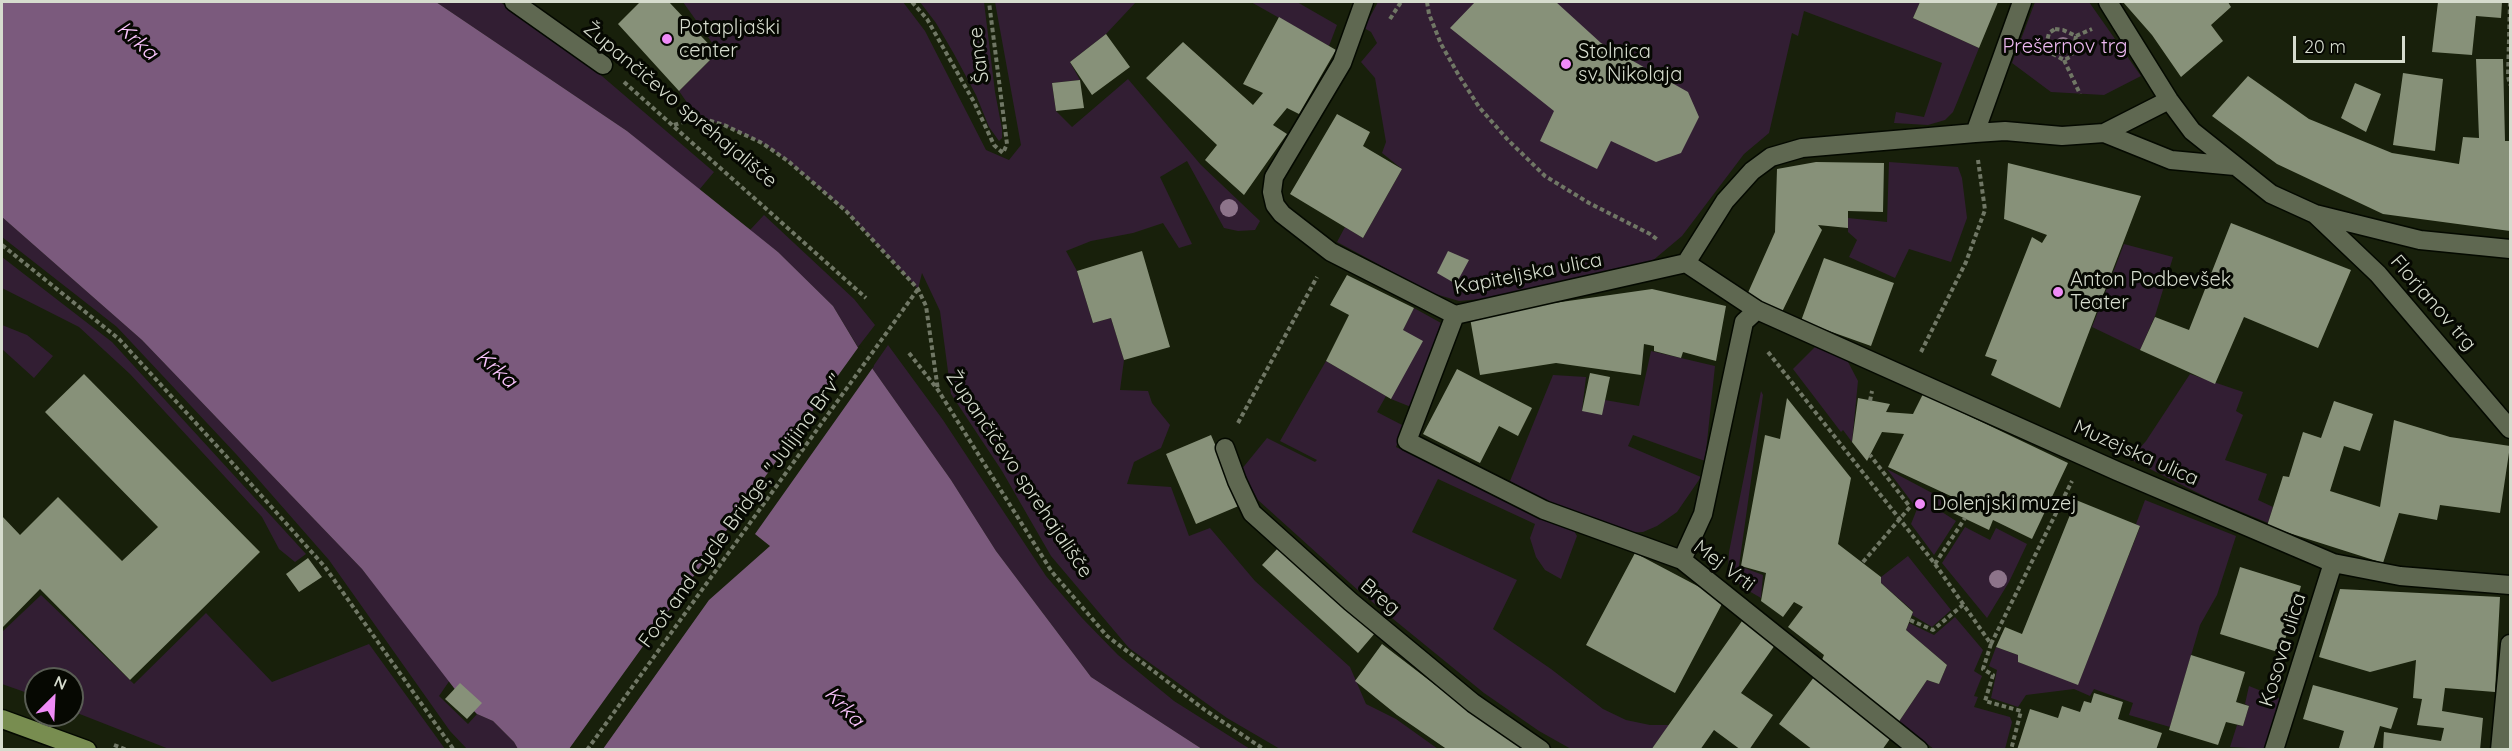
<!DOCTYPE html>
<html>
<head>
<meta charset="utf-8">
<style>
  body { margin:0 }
  #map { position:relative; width:2512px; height:751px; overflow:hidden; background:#18200b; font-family:Quicksand,sans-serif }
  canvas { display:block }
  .frame { position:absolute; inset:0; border:3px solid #d6dcce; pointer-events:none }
  .north { position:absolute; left:24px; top:667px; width:60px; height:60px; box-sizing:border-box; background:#060802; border:2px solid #595d54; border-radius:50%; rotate:24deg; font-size:16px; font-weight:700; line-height:24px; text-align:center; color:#d6dcce }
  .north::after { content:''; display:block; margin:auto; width:21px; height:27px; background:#ef8bf7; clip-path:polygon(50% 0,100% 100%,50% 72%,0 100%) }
  .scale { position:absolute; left:2293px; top:36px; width:112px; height:27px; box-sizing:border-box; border:3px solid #d6dcce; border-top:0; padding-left:8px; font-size:18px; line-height:21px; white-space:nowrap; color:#d6dcce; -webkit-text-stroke:4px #060802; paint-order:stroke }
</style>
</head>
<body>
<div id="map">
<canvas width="2512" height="751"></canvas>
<div class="frame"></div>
<div class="north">N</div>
<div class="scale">20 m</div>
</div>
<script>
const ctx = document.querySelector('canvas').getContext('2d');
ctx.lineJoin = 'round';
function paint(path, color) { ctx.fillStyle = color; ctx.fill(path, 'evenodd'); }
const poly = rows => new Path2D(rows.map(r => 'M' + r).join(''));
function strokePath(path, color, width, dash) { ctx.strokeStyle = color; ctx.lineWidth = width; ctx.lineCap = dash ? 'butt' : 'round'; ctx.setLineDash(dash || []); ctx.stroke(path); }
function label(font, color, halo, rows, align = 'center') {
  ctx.font = font + ' Quicksand,sans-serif'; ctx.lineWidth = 6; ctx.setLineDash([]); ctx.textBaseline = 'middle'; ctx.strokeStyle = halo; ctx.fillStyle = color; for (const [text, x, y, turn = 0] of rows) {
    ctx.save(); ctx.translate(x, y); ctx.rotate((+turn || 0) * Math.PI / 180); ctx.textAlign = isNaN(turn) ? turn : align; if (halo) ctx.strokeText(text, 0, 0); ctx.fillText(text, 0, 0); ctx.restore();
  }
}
paint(poly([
  [436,2,500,2,582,59,714,172,699,190,627,131],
  [683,2,903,2,925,31,986,150,1009,160,1021,145,995,2,1136,2,1106,34,1070,62,1080,80,1052,83,1056,111,1072,127,1128,79,1201,165,1260,221,1255,230,1238,231,1224,228,1187,161,1160,177,1192,244,1179,248,1163,223,1133,233,1091,241,1066,251,1077,271,1093,323,1111,318,1124,360,1120,390,1148,391,1152,403,1170,425,1161,448,1134,462,1127,484,1171,487,1189,536,1210,528,1255,581,1350,667,1366,704,1396,719,1438,749,1280,749,1227,718,1129,648,1051,556,1002,471,951,394,940,311,922,273,918,289,846,211,788,161,762,143,724,125,697,117,679,91,717,53,725,61],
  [920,2,984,2,995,92,1002,129,1002,138,999,141,989,127,976,95,954,54,936,23],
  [1251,2,1297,2,1337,25,1329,46],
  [1378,2,1920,2,1913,18,1979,48,1958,100,1953,112,1945,120,1928,125,1894,123,1896,112,1924,117,1942,63,1804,11,1798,36,1792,33,1769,133,1744,154,1682,236,1651,262,1493,298,1459,301,1432,293,1337,242,1345,227,1363,238,1402,169,1382,153,1386,142,1375,78,1361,62,1377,43,1371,32,1364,28],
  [2035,2,2089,2,2141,76,2104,95,2051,92,2012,63],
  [1889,162,1958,167,1962,178,1967,218,1951,262,1909,249,1895,278,1849,257,1857,240,1848,232,1848,218,1887,222],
  [764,215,854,299,875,325,858,347,833,306,778,252,750,230],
  [2,217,142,340,362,569,450,680,439,696,468,724,477,714,493,721,514,742,518,749,467,749,450,731,329,560,236,454,117,327,2,237],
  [2124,244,2173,257,2155,316,2140,350,2092,327],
  [2,257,112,342,306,554,295,562,279,549,262,517,130,374,79,327,2,288],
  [1414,308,1441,323,1411,407,1391,399,1403,330],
  [2,325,27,335,53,356,34,378,2,349],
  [888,345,943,420,1046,576,1082,618,1118,655,1174,701,1250,749,1202,749,1091,677,996,551,951,480,872,368],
  [1816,346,1847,360,1858,381,1852,442,1843,430,1841,432,1793,369],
  [1651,351,1715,366,1705,461,1633,435,1628,446,1701,477,1677,512,1657,526,1643,532,1623,533,1532,494,1510,481,1553,375,1586,377,1582,410,1605,400,1639,406],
  [1326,361,1386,396,1377,412,1404,426,1396,447,1574,531,1577,536,1561,579,1545,570,1536,557,1530,538,1535,524,1438,479,1412,532,1517,580,1493,629,1551,669,1603,709,1626,720,1650,725,1669,725,1651,750,1571,749,1539,731,1484,693,1360,592,1258,500,1241,470,1267,438,1315,462,1317,460,1280,441],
  [2190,374,2243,392,2236,411,2243,415,2225,460,2267,474,2258,500,2273,507,2268,523,2210,499,2130,459,2146,441],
  [1761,391,1763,395,1739,566,1763,575,1761,598,1742,587,1728,570,1729,552],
  [1887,469,1949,502,1942,512,1956,521,1934,555,1911,524,1917,509],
  [2145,500,2236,536,2217,595,2200,625,2170,727,2129,715,2133,703,2094,689,2090,696,2074,689,2026,695,2018,707,1991,698,1997,670,1989,666,1996,647,2018,655,2018,662,2078,684,2140,527,2136,524],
  [1965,527,1990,540,1996,528,2027,544,2009,582,1987,618,1942,563],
  [1908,556,1951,610,1932,627,1912,615,1913,611,1881,583,1881,577],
  [41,595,134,684,206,613,272,682,369,644,445,749,169,749,72,711,72,679,36,679,36,696,2,684,2,632],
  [1955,617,1983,650,1974,671,1982,676,1974,696,1978,697,1974,707,2010,717,2012,722,2005,749,1934,749,1898,723,1927,680,1939,684,1947,665,1906,630,1909,623,1934,635],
  [2249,686,2279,698,2281,709,2265,749,2230,747,2237,725,2243,726,2249,706,2245,704]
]), '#321e33');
paint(poly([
  [2,2,436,2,627,131,778,252,833,306,860,351,951,480,996,551,1091,677,1202,749,518,749,514,742,493,721,477,714,464,701,362,569,142,340,2,217]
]), '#7b5a7d');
paint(poly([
  [860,345,874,366,755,534,770,546,709,600,603,749,569,749]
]), '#18200b');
paint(poly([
  [640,2,669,2,717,53,679,91,618,24],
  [1475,2,1556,2,1601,43,1688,92,1699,117,1681,153,1656,162,1611,141,1597,169,1540,141,1554,111,1450,28],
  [1920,2,1998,2,1979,48,1913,18],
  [2123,2,2228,2,2231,7,2211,25,2223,41,2181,77,2152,35],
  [2438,2,2502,2,2501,18,2476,16,2472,55,2432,52],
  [1279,17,1336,50,1299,114,1287,108,1273,125,1287,134,1244,195,1205,160,1217,145,1146,78,1183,42,1253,105,1263,93,1243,84],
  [1106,34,1130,67,1092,95,1070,62],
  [2476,59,2503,59,2505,141,2510,141,2510,231,2383,214,2277,164,2212,116,2248,76,2309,119,2392,153,2459,164,2463,137,2479,138],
  [2403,73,2443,79,2435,151,2393,145],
  [1080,80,1084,108,1056,111,1052,83],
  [2355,83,2381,94,2366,132,2341,118],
  [1337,114,1370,132,1363,146,1402,169,1363,238,1290,194],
  [1816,162,1884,163,1883,212,1848,211,1848,228,1818,225,1822,230,1781,314,1747,295,1775,232,1777,169],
  [2008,163,2141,196,2060,408,1991,375,1997,360,1985,356,2032,237,2042,243,2047,235,2004,219],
  [2231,223,2351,270,2318,348,2244,317,2215,384,2140,350,2155,317,2189,330],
  [1142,251,1170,347,1124,360,1111,318,1093,323,1077,271],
  [1448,251,1469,260,1456,284,1437,273],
  [1824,258,1894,283,1871,346,1801,321],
  [1347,275,1414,308,1403,330,1423,341,1391,399,1326,361,1349,315,1330,305],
  [1652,289,1726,306,1716,361,1683,352,1681,358,1654,351,1654,346,1644,344,1641,375,1556,363,1480,375,1470,318,1547,304],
  [1457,369,1532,408,1518,436,1499,426,1480,463,1423,434],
  [1590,373,1610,377,1602,415,1582,411],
  [84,374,260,552,130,680,40,589,2,628,2,516,20,535,58,497,122,561,158,527,45,412],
  [1923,394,2068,463,2032,539,1993,520,1989,530,1949,511,1955,498,1888,467,1904,434,1882,432,1867,461,1852,442,1858,398,1890,404,1886,412,1913,414],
  [1787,398,1851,478,1838,544,1881,577,1881,583,1913,612,1906,630,1947,665,1939,684,1927,680,1898,723,1821,662,1824,655,1788,627,1803,607,1794,602,1783,617,1761,601,1766,573,1741,566,1765,435,1780,439],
  [2334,401,2373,414,2360,451,2344,446,2330,491,2380,507,2394,420,2450,437,2510,446,2500,513,2440,505,2437,520,2399,513,2383,563,2267,526,2283,476,2289,477,2303,432,2321,438],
  [1211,435,1241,505,1196,524,1166,454],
  [2076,500,2140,526,2078,685,2018,662,2018,655,1996,647,2005,627,2022,634],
  [1279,547,1375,633,1358,653,1262,565],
  [1635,553,1724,600,1675,693,1586,645],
  [308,558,322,577,299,592,286,574],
  [2240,567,2301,586,2281,653,2220,634],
  [2340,589,2500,597,2495,692,2445,688,2442,711,2483,718,2480,750,2383,750,2384,732,2441,741,2444,728,2417,725,2422,699,2413,698,2416,660,2370,672,2319,657],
  [1742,621,1775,645,1741,693,1773,715,1749,750,1741,750,1714,730,1700,750,1651,750],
  [1382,644,1460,704,1528,750,1448,750,1397,715,1355,681],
  [2191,655,2245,672,2236,702,2249,706,2243,726,2226,722,2218,745,2169,730],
  [1814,677,1892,736,1882,750,1813,750,1779,724],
  [460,683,482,703,467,719,445,699],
  [2313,685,2398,708,2391,729,2380,726,2373,750,2339,748,2344,731,2303,719],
  [2094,693,2123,702,2118,719,2162,733,2156,750,2017,750,2030,709,2058,718,2062,706,2080,712,2084,701,2091,703]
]), '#879179');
const minor = poly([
  [514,2,603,65],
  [1364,2,1342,63,1274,177,1272,192,1275,205,1282,214,1331,252,1455,315,1686,263],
  [2108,2,2169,100,2192,131,2271,194,2315,214,2420,240,2510,249],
  [1975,133,2022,2],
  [2104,133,2171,160,2235,166],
  [2316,215,2378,274,2510,429],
  [1686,263,1757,310,2117,471,2333,563,2400,576,2510,585],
  [1686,263,1725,201,1752,171,1771,157,1802,148,1975,133,2005,131,2062,136,2104,133,2169,100],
  [1455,315,1407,441,1544,510,1682,560,1919,750],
  [1225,448,1237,481,1252,513,1351,602,1473,703,1541,750],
  [1682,560,1703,514,1744,322,1757,310],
  [2274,750,2333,563],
  [2500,750,2510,644]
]);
const major = poly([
  [2,719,87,750]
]);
strokePath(minor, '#040900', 21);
strokePath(major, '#040900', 21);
strokePath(poly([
  [912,2,927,19,974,102,994,145,1003,153,1007,144,989,2],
  [1427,2,1429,14,1441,44,1458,74,1479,107,1508,140,1545,176,1589,203,1650,234,1658,240],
  [2510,2,2508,76,2510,85],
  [1390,19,1401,2],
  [2055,29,2063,30,2076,36,2073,52,2070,57,2064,60,2049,52,2046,45,2049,33,2055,29],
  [2076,36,2092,29],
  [2064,60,2080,94],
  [624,82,866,298],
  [674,125,697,117,724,125,762,143,788,161,846,211,918,289,926,306,938,390],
  [2,245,119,339,226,456,325,567,454,750],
  [1768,352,1935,564,1991,644,1983,669,1993,675,1985,701,2021,711,2011,750],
  [1921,352,1966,262,1985,210,1978,160],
  [909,353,938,390,1052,572,1107,636,1205,710,1265,750],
  [1870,401,1872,391],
  [1238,423,1317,277],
  [1863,562,1910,507,1870,455],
  [1935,564,1965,518],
  [1910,620,1933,630,1964,604],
  [1991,644,2072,481],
  [114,745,127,750]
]), '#707765', 4, [4.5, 3]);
strokePath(minor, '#5f6851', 18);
strokePath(major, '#788d50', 18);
strokePath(poly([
  [587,750,918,289]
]), '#707765', 4, [4.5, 3]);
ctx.fillStyle = '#8d748a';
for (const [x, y] of [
  [2063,46],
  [1229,208],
  [1998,579]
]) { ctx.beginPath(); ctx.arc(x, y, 9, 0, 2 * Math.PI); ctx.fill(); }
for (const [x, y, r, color] of [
  [667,39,6,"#ef8bf7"],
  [1566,64,6,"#ef8bf7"],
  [2058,292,6,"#ef8bf7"],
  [1920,504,6,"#ef8bf7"]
]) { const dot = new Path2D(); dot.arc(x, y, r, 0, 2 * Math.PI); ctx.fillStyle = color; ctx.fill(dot); strokePath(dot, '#060802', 2); }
label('20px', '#d6dcce', '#060802', [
  ["Potapljaški",679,28],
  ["center",679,51],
  ["Stolnica",1578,52],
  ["sv. Nikolaja",1578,75],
  ["Anton Podbevšek",2070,280],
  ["Teater",2070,303],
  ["Dolenjski muzej",1932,504]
], 'left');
label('20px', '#edb8f1', '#060802', [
  ["Prešernov trg",2065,47]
]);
label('20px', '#d6dcce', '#060802', [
  ["Šance",979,55,-97],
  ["Župančičevo sprehajališče",680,105,40],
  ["Kapiteljska ulica",1528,274,-11],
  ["Florjanov trg",2433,303,49],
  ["Muzejska ulica",2136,453,24],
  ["Župančičevo sprehajališče",1019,474,56],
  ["Foot and Cycle Bridge, \"Julijina Brv\"",741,511,-54],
  ["Mej Vrti",1724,566,37],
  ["Breg",1380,597,40],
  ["Kosova ulica",2283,650,-73]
]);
label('italic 21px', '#fac4fd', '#060802', [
  ["Krka",137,41,42],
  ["Krka",496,369,42],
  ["Krka",844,707,46]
]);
</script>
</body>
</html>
